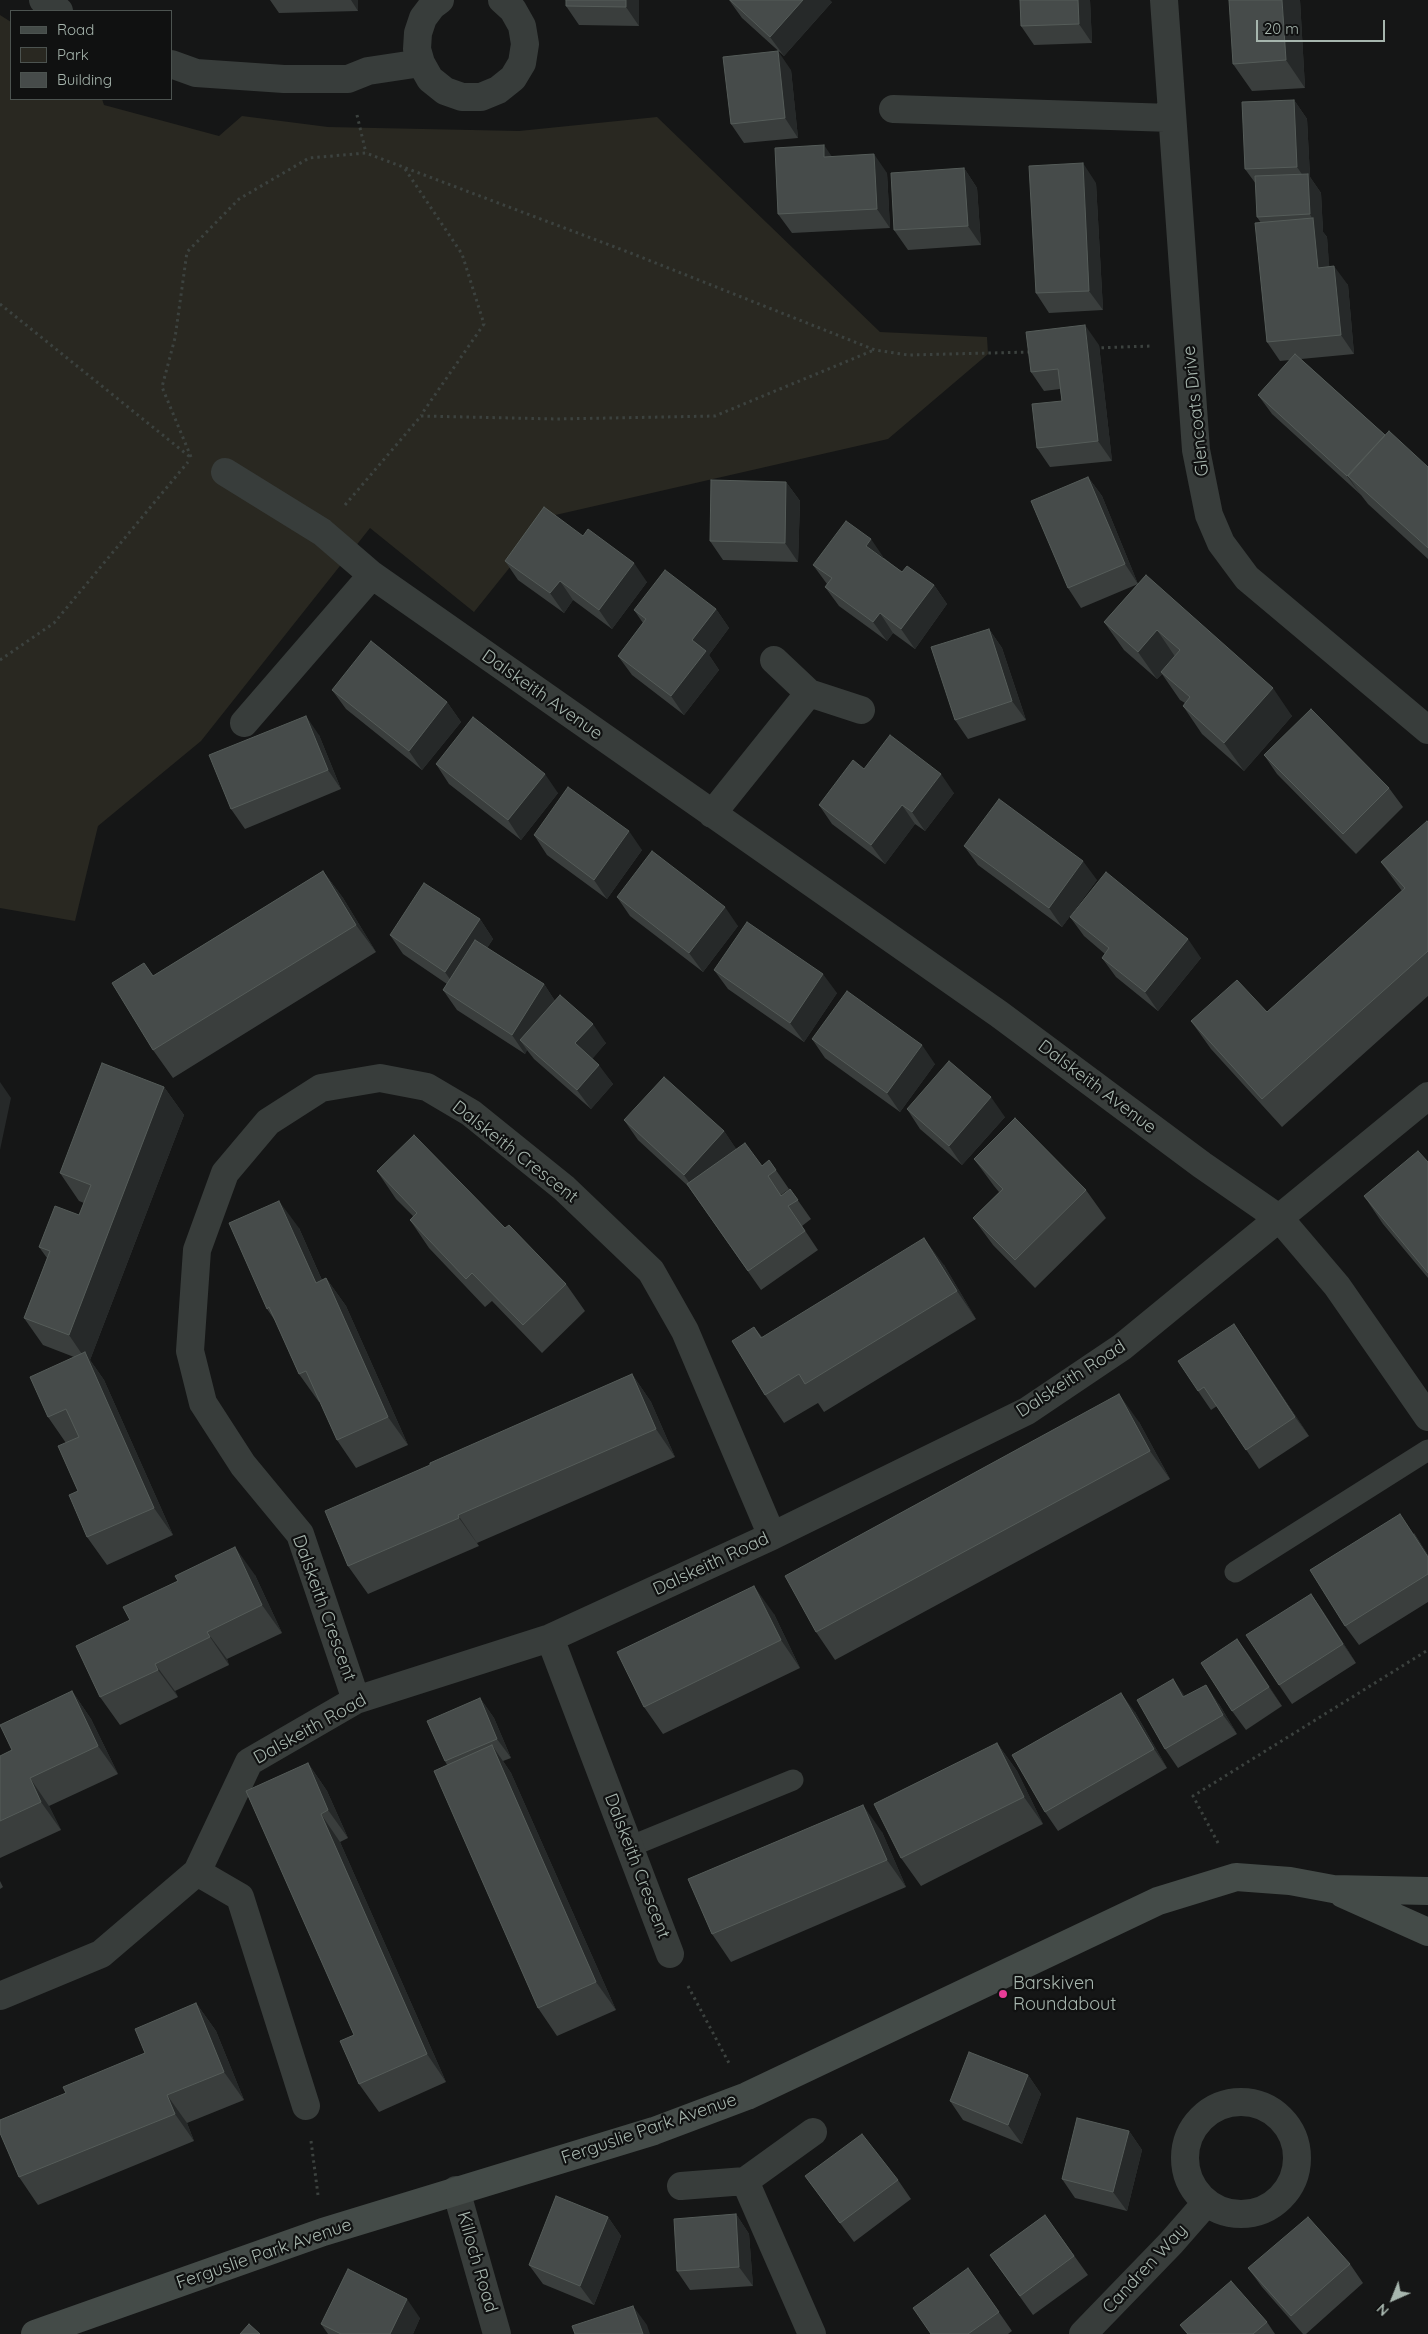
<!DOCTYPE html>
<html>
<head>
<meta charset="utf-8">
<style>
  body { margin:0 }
  #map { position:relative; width:1428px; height:2334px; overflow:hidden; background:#151616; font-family:Quicksand,sans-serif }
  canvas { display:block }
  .legend { position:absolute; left:10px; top:10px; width:162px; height:90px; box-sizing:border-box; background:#101111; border:1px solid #4c5350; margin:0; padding:6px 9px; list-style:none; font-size:15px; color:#a7b6ae }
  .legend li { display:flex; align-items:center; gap:10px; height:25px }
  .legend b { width:25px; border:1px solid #4c5350 }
  .north { position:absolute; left:1368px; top:2274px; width:50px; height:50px; -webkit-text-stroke:4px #101111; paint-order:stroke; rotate:224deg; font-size:14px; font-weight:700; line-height:20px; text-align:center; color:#a7b6ae }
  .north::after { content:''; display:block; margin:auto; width:18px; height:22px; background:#a7b6ae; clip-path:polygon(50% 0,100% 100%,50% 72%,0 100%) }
  .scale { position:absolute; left:1256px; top:20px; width:129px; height:22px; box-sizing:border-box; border:2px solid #a7b6ae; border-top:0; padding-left:6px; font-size:15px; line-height:18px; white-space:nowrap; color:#a7b6ae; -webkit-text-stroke:4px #101111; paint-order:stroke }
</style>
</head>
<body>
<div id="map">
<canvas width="1428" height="2334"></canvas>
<ul class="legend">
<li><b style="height:6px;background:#444b48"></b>Road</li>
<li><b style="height:14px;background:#292821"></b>Park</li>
<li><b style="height:14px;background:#464b4a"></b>Building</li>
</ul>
<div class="north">N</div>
<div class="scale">20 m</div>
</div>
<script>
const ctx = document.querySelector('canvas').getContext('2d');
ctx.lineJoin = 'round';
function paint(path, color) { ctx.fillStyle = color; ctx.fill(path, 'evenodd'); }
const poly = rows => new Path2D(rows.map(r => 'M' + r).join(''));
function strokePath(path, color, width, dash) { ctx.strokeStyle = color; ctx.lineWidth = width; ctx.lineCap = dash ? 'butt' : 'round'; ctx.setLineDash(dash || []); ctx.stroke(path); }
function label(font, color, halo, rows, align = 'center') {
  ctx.font = font + ' Quicksand,sans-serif'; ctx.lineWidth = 4.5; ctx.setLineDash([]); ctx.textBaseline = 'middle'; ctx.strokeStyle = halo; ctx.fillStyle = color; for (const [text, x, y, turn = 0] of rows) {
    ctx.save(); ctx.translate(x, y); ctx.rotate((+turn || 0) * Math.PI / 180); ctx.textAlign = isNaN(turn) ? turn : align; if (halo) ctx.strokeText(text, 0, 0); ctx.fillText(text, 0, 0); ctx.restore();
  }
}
paint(poly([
  [0,15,11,22,11,99,102,99,104,105,219,136,242,116,328,127,519,131,657,117,880,332,987,337,988,354,888,439,551,516,474,612,370,528,201,741,98,826,75,921,0,908]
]), '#292821');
strokePath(poly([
  [357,115,366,153],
  [405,169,462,254,484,324,421,415],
  [0,304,190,457],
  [1095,348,1151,346],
  [191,457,162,387,175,338,187,252,239,199,309,158,366,153,628,252,875,350,908,355,1032,352],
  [345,505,421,416,557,419,715,416,874,350],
  [0,660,54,623,188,462],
  [1218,1843,1193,1796,1428,1650],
  [688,1986,730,2065],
  [311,2141,318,2195]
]), '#3c423f', 3, [2.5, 4]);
strokePath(poly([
  [1235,1572,1428,1450],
  [629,1847,793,1780]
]), '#383d3b', 21);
strokePath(poly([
  [43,0,59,11],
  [440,0,432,6,423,18,418,33,417,49,421,63,430,79,445,91,462,97,481,97,498,90,513,78,522,63,525,44,522,26,513,10,502,0],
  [1164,0,1196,450,1209,515,1221,543,1247,578,1428,730],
  [171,64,196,73,284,79,348,79,368,71,421,63],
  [893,109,1172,118],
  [225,472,322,532,372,575,999,1014,1202,1165,1280,1219,1337,1286,1428,1417],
  [774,660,809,693,861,710],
  [244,723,372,575],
  [712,814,809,693],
  [550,1638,670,1954],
  [356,1700,300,1534,243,1465,203,1403,190,1351,197,1250,225,1173,268,1122,321,1088,380,1078,427,1087,471,1113,564,1188,651,1271,685,1331,772,1536],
  [197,1872,240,1897,306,2106],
  [0,1996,101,1954,197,1872,249,1762,356,1700,550,1638,772,1536,1027,1411,1122,1347,1428,1096],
  '1185 2158a56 56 0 1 1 112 0a56 56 0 1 1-112 0Z',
  [745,2181,813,2132],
  [681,2186,745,2181,812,2334],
  [456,2190,497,2334],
  [1083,2334,1171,2243,1206,2203]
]), '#383d3b', 28);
strokePath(poly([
  [1343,1894,1428,1932],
  [35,2334,323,2232,654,2131,747,2096,1158,1901,1236,1877,1290,1881,1333,1889,1428,1891]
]), '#444b48', 28);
paint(poly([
  [270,0,358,0,358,11,279,13],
  [639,0,639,26,579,25,566,6],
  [729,0,832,2,784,56,742,18],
  [1020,0,1090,0,1092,43,1034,45,1021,26],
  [1300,0,1305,88,1252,91,1233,64],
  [791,70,798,138,744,143,731,124],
  [1294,100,1307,119,1310,177,1321,193,1323,232,1327,237,1329,267,1348,285,1354,354,1301,359,1385,435,1428,467,1428,559,1368,504,1361,495,1272,414,1258,395,1290,360,1280,361,1267,342,1261,223,1257,217,1256,184,1245,169],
  [831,156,887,173,890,228,792,233,778,214],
  [964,168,977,188,981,245,908,250,894,230],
  [1096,183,1103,310,1049,313,1036,293],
  [1099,345,1112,461,1050,467,1037,448,1062,401,1060,389,1044,391,1031,372],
  [1088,477,1102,496,1138,584,1081,608,1068,588],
  [786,482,800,501,798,562,723,560,710,541],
  [884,558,902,572,934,585,947,604,915,649,893,633,887,641,839,606,825,587,827,584,813,565],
  [505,561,647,582,612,629,573,600,564,613,518,580],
  [1146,575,1292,716,1244,771,1202,734,1183,706,1185,703,1180,700,1162,674,1157,679,1124,650,1104,622],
  [716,609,729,628,709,655,719,670,684,715,632,675,618,656,643,623,634,610],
  [989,629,1002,648,1026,720,968,739,955,720],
  [332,690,447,702,461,722,422,770,346,709],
  [319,735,341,789,245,829,231,809],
  [1264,755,1389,788,1403,807,1356,854,1277,774],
  [436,764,558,793,521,840,449,784],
  [864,769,954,793,925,831,915,824,885,864,832,824,819,805],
  [1428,822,1428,996,1282,1127,1211,1049,1191,1021,1267,1012,1402,891,1381,862],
  [534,835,642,850,607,899,547,855],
  [964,846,1097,880,1062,927,978,865],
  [323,871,343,898,376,952,173,1078,153,1050,144,963,153,976],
  [617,897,738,926,703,972,630,916],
  [1070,917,1201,958,1158,1011,1116,977,1102,958,1105,954,1084,936],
  [480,919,493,939,487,948,544,984,555,1001,606,1043,592,1058,613,1084,591,1109,534,1059,527,1050,525,1054,457,1010,443,990,447,984,403,954,390,935],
  [714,970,837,993,804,1042,728,989],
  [812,1039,935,1064,900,1112,825,1058],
  [164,1087,184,1115,90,1360,104,1380,173,1535,107,1565,87,1537,78,1491,66,1443,48,1417,74,1357,43,1345,24,1318,47,1258,39,1247,79,1215,84,1203,79,1201,60,1173],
  [907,1109,1005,1117,962,1165,920,1129],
  [624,1120,724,1131,736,1149,762,1166,769,1160,789,1189,781,1195,782,1195,790,1189,811,1219,802,1226,818,1250,761,1290,688,1186,638,1140],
  [974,1159,1086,1190,1106,1218,1035,1288,993,1245,973,1218,999,1192,994,1186],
  [1428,1162,1428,1278,1383,1224,1364,1196],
  [377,1171,505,1228,566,1284,585,1311,542,1353,492,1301,485,1307,429,1248,410,1220,413,1216,396,1199],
  [299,1228,322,1280,326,1278,346,1306,408,1445,356,1468,337,1440,320,1401,319,1402,299,1374,276,1322,267,1309],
  [944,1265,976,1319,824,1412,818,1403,784,1423,765,1395,754,1327,762,1337],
  [1234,1324,1309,1436,1259,1469,1217,1406,1211,1410,1198,1391],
  [632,1374,651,1402,675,1457,477,1543,479,1546,368,1594,348,1566,430,1465],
  [1139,1422,1170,1479,835,1660,816,1632],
  [1414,1533,1428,1555,1428,1602,1359,1645,1345,1626],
  [255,1575,282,1633,227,1659,229,1665,175,1691,178,1697,120,1725,100,1697],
  [1311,1594,1324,1613,1356,1663,1292,1704,1279,1685],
  [774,1614,800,1668,663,1734,644,1707],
  [1237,1639,1282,1706,1246,1730,1232,1711],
  [72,1691,91,1719,118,1774,49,1806,61,1830,0,1858,0,1756,12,1750],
  [1185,1696,1219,1704,1237,1734,1178,1768,1165,1749],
  [480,1698,494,1718,511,1758,503,1761,511,1773,616,2010,557,2036,538,2008,447,1765,445,1761],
  [1135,1712,1167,1768,1058,1831,1045,1812],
  [997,1743,1017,1771,1043,1824,921,1886,901,1858],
  [308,1763,327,1791,348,1838,340,1842,446,2082,379,2112,359,2084,354,2035],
  [882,1832,906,1887,731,1962,712,1934],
  [0,1881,3,1887,0,1889],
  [196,2003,216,2031,244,2100,187,2123,194,2141,38,2205,19,2177,66,2093,145,2053],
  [1028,2075,1041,2094,1022,2144,963,2120,950,2101],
  [1129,2131,1142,2150,1127,2211,1075,2198,1062,2179],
  [805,2176,898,2180,911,2199,854,2242],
  [736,2214,749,2234,753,2286,690,2290,677,2271],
  [1045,2215,1088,2275,1033,2315,990,2255],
  [608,2217,621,2236,594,2305,543,2284,529,2265],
  [1350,2264,1363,2283,1306,2334,1303,2334,1262,2287,1248,2268],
  [968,2268,1012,2331,1008,2334,931,2334],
  [420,2318,413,2334,328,2334,321,2324],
  [1267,2322,1275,2334,1187,2334,1180,2325]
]), '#3a3e3d');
paint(poly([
  [351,0,358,0,358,11],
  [626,0,639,0,639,26,626,7],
  [803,0,830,0,832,2,784,56,770,37],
  [1078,0,1090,0,1092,43,1079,24],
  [1282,0,1300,0,1305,88,1286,60],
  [778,51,791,70,798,138,785,118],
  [1294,100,1307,119,1310,177,1321,193,1323,232,1327,237,1331,287,1318,268,1313,220,1310,214,1308,183,1297,167],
  [824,145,837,164,824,157],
  [874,154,887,173,890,228,877,209],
  [1083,163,1096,183,1103,310,1089,291],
  [964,168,977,188,981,245,968,226],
  [1334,266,1348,285,1354,354,1341,335],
  [1085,325,1099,345,1112,461,1098,441],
  [1347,476,1348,476,1361,495],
  [1088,477,1102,496,1138,584,1125,564],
  [786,482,800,501,798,562,785,543],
  [871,539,884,558,866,546],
  [634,563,647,582,612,629,599,610],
  [560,581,573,600,564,613,550,593],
  [934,585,947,604,915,649,901,629],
  [716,609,729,628,709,655,719,670,684,715,671,696,692,640],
  [880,613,893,633,887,641,873,622],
  [989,629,1002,648,1026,720,1012,701],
  [1157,630,1176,658,1161,672,1162,674,1157,679,1138,652],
  [1273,688,1292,716,1244,771,1224,743],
  [447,702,461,722,422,770,409,751],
  [306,716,319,735,341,789,328,770],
  [545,774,558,793,521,840,508,820],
  [941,774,954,793,925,831,912,812],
  [902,805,915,824,885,864,871,845],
  [629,831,642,850,607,899,594,880],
  [1083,861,1097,880,1062,927,1049,908],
  [323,871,343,898,376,952,356,925],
  [725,907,738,926,703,972,689,953],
  [480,919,493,939,458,991,445,972],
  [1188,939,1201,958,1158,1011,1145,992],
  [823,974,837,993,804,1042,790,1023],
  [544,984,557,1004,520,1040,527,1050,525,1054,512,1035],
  [593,1024,606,1043,589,1063,575,1043],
  [922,1045,935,1064,900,1112,887,1093],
  [599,1065,613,1084,591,1109,577,1090],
  [0,1082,11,1098,0,1150],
  [164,1087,184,1115,90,1360,104,1380,173,1535,154,1508,88,1363,69,1335],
  [991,1097,1005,1117,962,1165,949,1146],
  [724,1131,737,1150,697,1194,684,1175],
  [279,1201,299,1228,335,1310,316,1283],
  [924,1238,944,1265,976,1319,957,1291],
  [326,1278,346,1306,408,1445,388,1417],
  [1234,1324,1247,1343,1309,1436,1295,1417],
  [632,1374,651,1402,675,1457,656,1429],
  [1119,1394,1139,1422,1170,1479,1150,1451],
  [1400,1514,1428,1555,1428,1557],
  [458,1515,477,1543,479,1546,459,1518],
  [235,1547,255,1575,282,1633,262,1605],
  [754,1586,774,1614,800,1668,781,1640],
  [1311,1594,1324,1613,1356,1663,1343,1644],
  [207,1632,227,1659,229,1665,210,1637],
  [1237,1639,1251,1658,1282,1706,1269,1687],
  [155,1664,175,1691,178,1697,158,1670],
  [1173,1679,1187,1699,1183,1697],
  [1206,1685,1219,1704,1237,1734,1223,1715],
  [72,1691,91,1719,118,1774,98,1746],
  [1121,1693,1135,1712,1167,1768,1154,1749],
  [480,1698,494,1718,511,1758,497,1739],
  [997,1743,1017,1771,1043,1824,1024,1797],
  [492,1745,511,1773,616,2010,596,1982],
  [308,1763,327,1791,348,1838,328,1810],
  [30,1778,49,1806,61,1830,41,1802],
  [863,1805,882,1832,906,1887,887,1860],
  [321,1814,340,1842,446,2082,427,2054],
  [196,2003,216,2031,244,2100,224,2072],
  [1028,2075,1041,2094,1022,2144,1008,2125],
  [167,2095,187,2123,194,2141,175,2114],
  [1129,2131,1142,2150,1127,2211,1113,2192],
  [736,2214,749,2234,753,2286,739,2267],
  [608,2217,621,2236,594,2305,580,2286],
  [407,2299,420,2318,413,2334,390,2334],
  [633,2306,647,2325,650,2334,643,2334]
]), '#262929');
const building = poly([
  [566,0,626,0,626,7,566,6,566,0],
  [730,0,803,0,770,37,730,0],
  [1020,0,1078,0,1079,24,1021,26,1020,0],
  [1229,0,1282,0,1286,60,1233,64,1229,0],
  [778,51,785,118,731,124,723,57,778,51],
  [1294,100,1297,167,1245,169,1242,102,1294,100],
  [824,145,824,157,874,154,877,209,778,214,775,148,824,145],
  [1083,163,1089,291,1036,293,1029,166,1083,163],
  [964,168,968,226,894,230,891,173,964,168],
  [1308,174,1310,214,1257,217,1255,176,1308,174],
  [1313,218,1318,268,1334,266,1341,335,1267,342,1255,223,1313,218],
  [1085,325,1098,441,1037,448,1032,404,1062,401,1058,369,1031,372,1026,332,1085,325],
  [1295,354,1385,435,1347,476,1258,395,1295,354],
  [1389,431,1428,467,1428,548,1348,476,1389,431],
  [1088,477,1125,564,1068,588,1031,501,1088,477],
  [711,480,786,482,785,543,710,541,711,480],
  [544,507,583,536,588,529,634,563,599,610,560,581,550,593,505,561,544,507],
  [846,521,871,539,866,546,902,572,907,566,934,585,901,629,880,613,873,622,825,587,832,578,813,565,846,521],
  [665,570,716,609,692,640,706,651,671,696,618,656,646,619,634,610,665,570],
  [1146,575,1273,688,1224,743,1183,706,1190,697,1161,672,1180,650,1157,630,1138,652,1104,622,1146,575],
  [989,629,1012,701,955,720,931,647,989,629],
  [371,641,447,702,409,751,332,690,371,641],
  [1311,709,1389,788,1343,834,1264,755,1311,709],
  [306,716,328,770,231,809,209,755,306,716],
  [473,717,545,774,508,820,436,764,473,717],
  [890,735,941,774,912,812,902,805,871,845,819,805,853,760,864,769,890,735],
  [568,787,629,831,594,880,534,835,568,787],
  [999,799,1083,861,1049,908,964,846,999,799],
  [1427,821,1428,822,1428,951,1262,1099,1191,1021,1237,980,1267,1012,1405,888,1381,862,1427,821],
  [652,851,725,907,689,953,617,897,652,851],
  [323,871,356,925,153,1050,112,983,144,963,153,976,323,871],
  [1106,872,1188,939,1145,992,1102,958,1109,948,1070,917,1106,872],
  [424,883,480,919,445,972,390,935,424,883],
  [747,922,823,974,790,1023,714,970,747,922],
  [475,940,544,984,512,1035,443,990,475,940],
  [847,991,922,1045,887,1093,812,1039,847,991],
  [560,995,593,1024,575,1043,599,1065,577,1090,520,1040,560,995],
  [949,1061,991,1097,949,1146,907,1109,949,1061],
  [102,1063,164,1087,69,1335,24,1318,50,1251,39,1247,55,1206,79,1215,91,1185,60,1173,102,1063],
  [664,1077,724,1131,684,1175,624,1120,664,1077],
  [1015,1118,1086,1190,1015,1260,973,1218,1003,1189,974,1159,1015,1118],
  [414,1135,505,1228,509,1225,566,1284,523,1325,472,1273,466,1279,410,1220,417,1213,377,1171,414,1135],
  [745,1143,762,1166,769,1160,776,1170,768,1176,781,1196,790,1189,798,1200,788,1206,805,1231,748,1271,687,1184,745,1143],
  [1418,1151,1428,1162,1428,1273,1364,1196,1418,1151],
  [279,1201,316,1283,326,1278,388,1417,337,1440,306,1371,299,1374,269,1307,267,1309,229,1223,279,1201],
  [924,1238,957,1291,805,1384,799,1374,765,1395,732,1341,754,1327,761,1338,924,1238],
  [1234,1324,1295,1417,1246,1450,1204,1387,1198,1391,1178,1361,1234,1324],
  [85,1352,154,1508,87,1537,69,1495,78,1491,58,1446,79,1437,66,1409,48,1417,30,1377,85,1352],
  [632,1374,656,1429,458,1515,459,1518,348,1566,325,1511,430,1465,430,1463,632,1374],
  [1119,1394,1150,1451,816,1632,785,1576,1119,1394],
  [1400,1514,1428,1557,1428,1574,1345,1626,1310,1570,1400,1514],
  [235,1547,262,1605,207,1632,210,1637,155,1664,158,1670,100,1697,76,1646,130,1620,123,1607,178,1581,175,1576,235,1547],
  [754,1586,781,1640,644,1707,617,1652,754,1586],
  [1311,1594,1343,1644,1279,1685,1246,1635,1311,1594],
  [1237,1639,1269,1687,1232,1711,1201,1663,1237,1639],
  [1173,1679,1183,1697,1206,1685,1223,1715,1165,1749,1137,1700,1173,1679],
  [72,1691,98,1746,30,1778,41,1802,0,1821,0,1756,12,1750,0,1725,72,1691],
  [1121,1693,1154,1749,1045,1812,1012,1755,1121,1693],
  [480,1698,497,1739,445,1761,427,1721,480,1698],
  [997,1743,1024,1797,901,1858,874,1804,997,1743],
  [492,1745,596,1982,538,2008,434,1771,492,1745],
  [308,1763,328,1810,321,1814,427,2054,359,2084,340,2041,354,2035,246,1791,308,1763],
  [863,1805,887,1860,712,1934,688,1879,863,1805],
  [196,2003,224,2072,167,2095,175,2114,19,2177,0,2133,0,2120,66,2093,63,2087,145,2053,135,2029,196,2003],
  [969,2052,1028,2075,1008,2125,950,2101,969,2052],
  [1077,2118,1129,2131,1113,2192,1062,2179,1077,2118],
  [862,2134,898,2180,840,2223,805,2176,862,2134],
  [556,2196,608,2217,580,2286,529,2265,556,2196],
  [736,2214,739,2267,677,2271,674,2219,736,2214],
  [1045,2215,1074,2256,1020,2296,990,2255,1045,2215],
  [1308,2217,1350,2264,1291,2316,1248,2268,1308,2217],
  [968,2268,999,2312,968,2334,931,2334,913,2308,968,2268],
  [348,2269,407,2299,390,2334,341,2334,321,2324,348,2269],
  [1231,2281,1267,2322,1253,2334,1188,2334,1180,2325,1231,2281],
  [633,2306,643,2334,575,2334,572,2326,633,2306],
  [249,2324,260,2334,240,2334,249,2324]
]);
paint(building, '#464b4a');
strokePath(building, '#555c59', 1);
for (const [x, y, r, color] of [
  [1003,1994,5,"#e73c96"]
]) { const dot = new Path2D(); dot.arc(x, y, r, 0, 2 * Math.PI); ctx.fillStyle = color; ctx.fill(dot); strokePath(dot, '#101111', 2); }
label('18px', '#a7b6ae', '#101111', [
  ["Glencoats Drive",1196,411,-96],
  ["Dalskeith Avenue",542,695,35],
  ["Dalskeith Avenue",1097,1087,37],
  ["Dalskeith Crescent",515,1152,38],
  ["Dalskeith Road",1071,1379,-33],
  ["Dalskeith Road",711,1564,-25],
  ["Dalskeith Crescent",324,1608,70],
  ["Dalskeith Road",310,1729,-29],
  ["Dalskeith Crescent",637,1866,69],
  ["Ferguslie Park Avenue",649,2129,-19],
  ["Ferguslie Park Avenue",264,2254,-19],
  ["Killoch Road",477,2262,74],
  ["Candren Way",1145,2269,-47]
]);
label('18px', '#a7b6ae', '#101111', [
  ["Barskiven",1013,1984],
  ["Roundabout",1013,2005]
], 'left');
</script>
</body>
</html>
